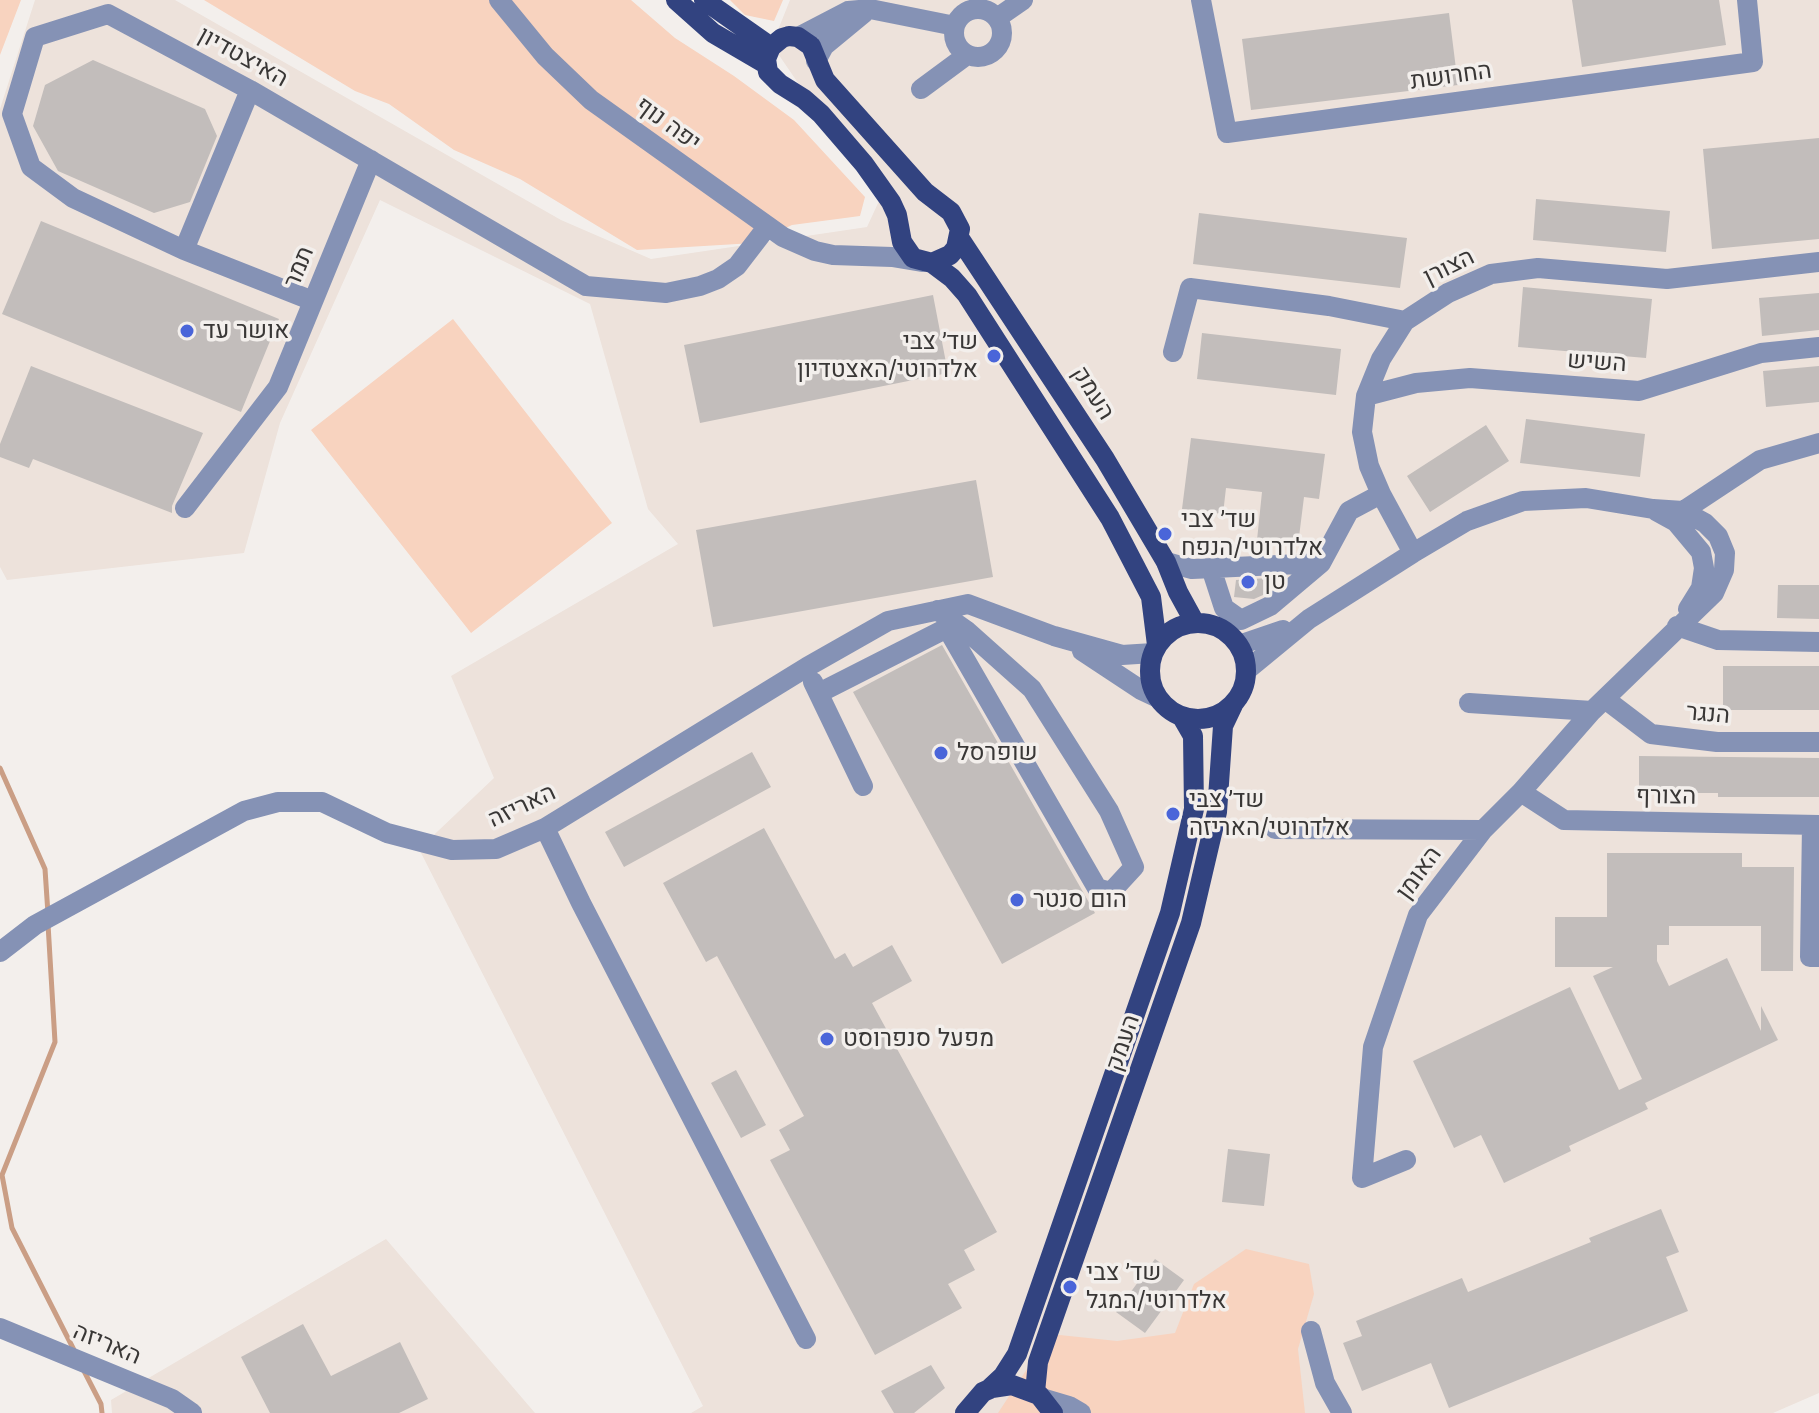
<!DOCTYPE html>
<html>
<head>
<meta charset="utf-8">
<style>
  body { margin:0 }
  canvas { display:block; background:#f3efec }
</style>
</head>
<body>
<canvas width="1819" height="1413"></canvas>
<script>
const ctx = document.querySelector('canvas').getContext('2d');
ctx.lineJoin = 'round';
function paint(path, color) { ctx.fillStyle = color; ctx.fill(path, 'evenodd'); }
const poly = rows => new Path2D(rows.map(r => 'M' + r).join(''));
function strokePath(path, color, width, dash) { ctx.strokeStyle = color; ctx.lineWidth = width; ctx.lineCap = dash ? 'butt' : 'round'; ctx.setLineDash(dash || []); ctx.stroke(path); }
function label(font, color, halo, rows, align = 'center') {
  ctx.font = font + ' Inter,Heebo,sans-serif'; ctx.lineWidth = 7; ctx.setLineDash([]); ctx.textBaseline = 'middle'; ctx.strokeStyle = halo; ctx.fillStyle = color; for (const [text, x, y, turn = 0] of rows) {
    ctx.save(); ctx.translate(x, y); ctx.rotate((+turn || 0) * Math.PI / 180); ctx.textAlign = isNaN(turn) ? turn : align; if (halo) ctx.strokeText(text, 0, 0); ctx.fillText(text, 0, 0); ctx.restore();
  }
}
paint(poly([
  [35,0,175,0,561,220,651,259,867,227,879,201,772,45,790,0,1819,0,1819,1393,1773,1413,691,1413,703,1406,419,849,494,778,451,676,678,544,648,509,590,304,380,200,280,423,244,553,7,580,0,567,0,109],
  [386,1239,535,1413,112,1413,111,1400]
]), '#ede2db');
paint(poly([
  [0,0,21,0,0,55],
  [204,0,631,0,675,38,734,76,794,120,865,197,860,216,792,225,754,243,637,250,520,179,454,150,389,104,355,91],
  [730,0,783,0,774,21,745,15],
  [453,319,612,523,471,633,311,430],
  [1246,1249,1309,1264,1314,1294,1298,1349,1305,1413,998,1413,1050,1334,1117,1341,1175,1333,1194,1284]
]), '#f8d3bf');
strokePath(poly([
  [0,768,45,869,48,914],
  [48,924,55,1042,2,1175,12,1228,75,1352],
  [84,1371,101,1404,102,1413]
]), '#ca9e85', 5);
paint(poly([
  [1572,0,1719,0,1726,45,1582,67],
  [1449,13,1458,85,1251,110,1242,39],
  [93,60,205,109,217,136,190,202,154,213,58,171,33,126,45,85],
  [1819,138,1819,239,1712,249,1703,149],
  [1536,199,1670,211,1666,252,1533,240],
  [1199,213,1407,238,1400,288,1193,264],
  [41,221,279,319,241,412,2,314],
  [1523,287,1652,299,1646,358,1518,347],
  [1819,293,1819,330,1762,336,1759,298],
  [933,295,948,373,700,423,684,345],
  [1202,333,1341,349,1336,395,1197,379],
  [31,366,203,433,172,506,172,513,33,459,29,468,0,457,0,444],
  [1819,366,1819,402,1766,407,1763,371],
  [1526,419,1645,434,1640,477,1520,463],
  [1486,425,1509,461,1430,512,1407,476],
  [1191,438,1325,454,1319,499,1304,497,1298,545,1257,540,1262,492,1226,488,1223,514,1182,509],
  [976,480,993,577,713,627,696,530],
  [1268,578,1267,592,1263,595,1254,599,1234,597,1236,580],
  [1778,585,1819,585,1819,619,1777,618],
  [942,645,1095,913,1002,964,853,692],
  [1723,666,1819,666,1819,710,1723,710],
  [752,752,771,787,624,867,605,832],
  [1639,756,1819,758,1819,797,1718,797,1718,793,1639,793],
  [764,828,835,959,845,953,853,967,892,945,912,981,872,1003,997,1232,964,1250,975,1270,948,1284,962,1308,875,1355,770,1160,790,1150,779,1130,804,1116,717,956,706,962,663,883],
  [1607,853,1742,853,1742,867,1794,867,1793,971,1761,971,1761,926,1669,926,1669,945,1657,945,1657,961,1669,986,1727,958,1761,1031,1761,1006,1778,1040,1645,1103,1648,1109,1569,1146,1571,1151,1504,1183,1481,1135,1454,1148,1413,1061,1570,987,1619,1090,1642,1079,1593,976,1613,967,1555,967,1555,917,1607,917],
  [736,1070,766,1125,741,1138,711,1083],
  [1228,1149,1270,1154,1264,1206,1222,1202],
  [1661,1209,1679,1252,1666,1257,1688,1311,1449,1408,1431,1363,1362,1391,1343,1343,1362,1336,1356,1321,1462,1278,1468,1292,1591,1242,1589,1238],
  [1155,1259,1184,1280,1145,1333,1116,1312],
  [303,1324,331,1376,400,1342,428,1399,399,1413,270,1413,241,1357],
  [931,1365,945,1388,914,1413,894,1413,881,1391]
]), '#c2bdbb');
strokePath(poly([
  [499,0,545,56,591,100,783,237,815,251,833,255,892,257,922,262],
  [1201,0,1227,133,1753,62,1747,0],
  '954 33a24 24 0 1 1 48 0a24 24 0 1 1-48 0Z',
  [997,18,1023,0],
  [798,37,848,11,870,9,955,26],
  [816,61,824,46,864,13],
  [921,89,967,55],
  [184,250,250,90],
  [313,301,184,250,73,198,31,167,12,114,35,37,108,14,250,90,586,286,666,293,700,286,718,279,737,266,767,227],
  [1173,352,1190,288,1329,306,1405,321],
  [1366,396,1416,383,1470,378,1639,391,1761,353,1819,347],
  [185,508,278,387,371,160],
  [1656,511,1676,522,1701,552,1704,568,1701,588,1688,609],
  [1683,511,1760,460,1819,443],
  [1413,553,1381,494,1369,466,1362,432,1366,396,1381,359,1405,321,1448,293,1491,274,1538,268,1667,279,1819,262],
  [1166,562,1192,569,1321,563,1349,511,1381,494],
  [1211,568,1224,608,1241,620,1270,606,1321,563],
  [1677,626,1718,640,1819,642],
  [1239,645,1283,630],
  [1082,651,1141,690,1158,698],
  [1247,670,1309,619,1413,553,1467,521,1523,501,1586,498,1653,509,1683,511,1705,523,1718,536,1725,553,1724,570,1714,593,1592,711,1521,792,1483,830,1418,915,1373,1047,1362,1178,1406,1160],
  [813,682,863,786],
  [819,693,947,628,1097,888,1111,892,1134,867,1109,811,1032,689,967,631,937,610],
  [1605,699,1651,734,1717,742,1819,742],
  [1469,703,1592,711],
  [1521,792,1564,820,1819,825],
  [1812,825,1810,957,1819,957],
  [545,828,581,903,806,1339],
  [1275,829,1483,830],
  [0,952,35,925,244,811,278,802,322,802,387,833,452,850,496,849,545,828,807,667,888,621,968,604,1054,636,1122,655,1153,653],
  [0,1328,172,1399,192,1413],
  [1311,1331,1325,1383,1342,1413],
  [1042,1398,1069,1406,1081,1413]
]), '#8592b5', 20);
strokePath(poly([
  [676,0,713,33,766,64],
  [704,0,771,47],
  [789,36,798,37,811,46,825,80,925,192,951,212,960,229,956,248,950,255,932,263,913,258,902,242,897,215,891,202,864,164,821,114,804,99,780,84,768,72,766,59,771,47,782,38,789,36],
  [960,239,1105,459,1166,562,1178,592,1195,623],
  [932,263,952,278,967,295,1110,518,1151,597,1157,645],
  '1150 671a48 48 0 1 1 96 0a48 48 0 1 1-96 0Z',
  [988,1390,1003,1376,1017,1354,1170,913,1194,809,1193,736,1182,717],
  [1035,1392,1038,1362,1191,923,1217,812,1223,726,1233,705],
  [965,1413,983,1392,992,1388,1012,1385,1039,1395,1053,1413]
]), '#324380', 20);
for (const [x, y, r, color] of [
  [187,331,8,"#4a65d9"],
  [994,356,8,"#4a65d9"],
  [1165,534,8,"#4a65d9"],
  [1248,582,8,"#4a65d9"],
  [941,753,8,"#4a65d9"],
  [1173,814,8,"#4a65d9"],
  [1017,900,8,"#4a65d9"],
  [827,1039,8,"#4a65d9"],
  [1070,1287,8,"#4a65d9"]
]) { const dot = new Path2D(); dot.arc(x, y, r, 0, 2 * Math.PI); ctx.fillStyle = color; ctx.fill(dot); strokePath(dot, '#f3efec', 3); }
label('24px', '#393736', '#f3efec', [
  ["האיצטדיון",243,57,29],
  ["החרושת",1451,76,-8],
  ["יפה נוף",668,124,36],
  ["תמר",299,267,-68],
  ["הצורן",1449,267,-26],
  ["השיש",1597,362,4],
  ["העמק",1093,393,58],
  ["הנגר",1708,714,5],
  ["הצורף",1666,796,1],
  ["האריזה",522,806,-25],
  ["האומן",1419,873,-54],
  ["העמק",1123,1043,-71],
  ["האריזה",107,1344,23]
]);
label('24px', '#393736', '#f3efec', [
  ["אושר עד",203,331],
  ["שד׳ צבי",978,342,"right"],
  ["אלדרוטי/האצטדיון",978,370,"right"],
  ["שד׳ צבי",1181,520],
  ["אלדרוטי/הנפח",1181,548],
  ["טן",1264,582],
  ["שופרסל",957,753],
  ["שד׳ צבי",1189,800],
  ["אלדרוטי/האריזה",1189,828],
  ["הום סנטר",1033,900],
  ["מפעל סנפרוסט",843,1039],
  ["שד׳ צבי",1086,1273],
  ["אלדרוטי/המגל",1086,1301]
], 'left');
</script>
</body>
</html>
